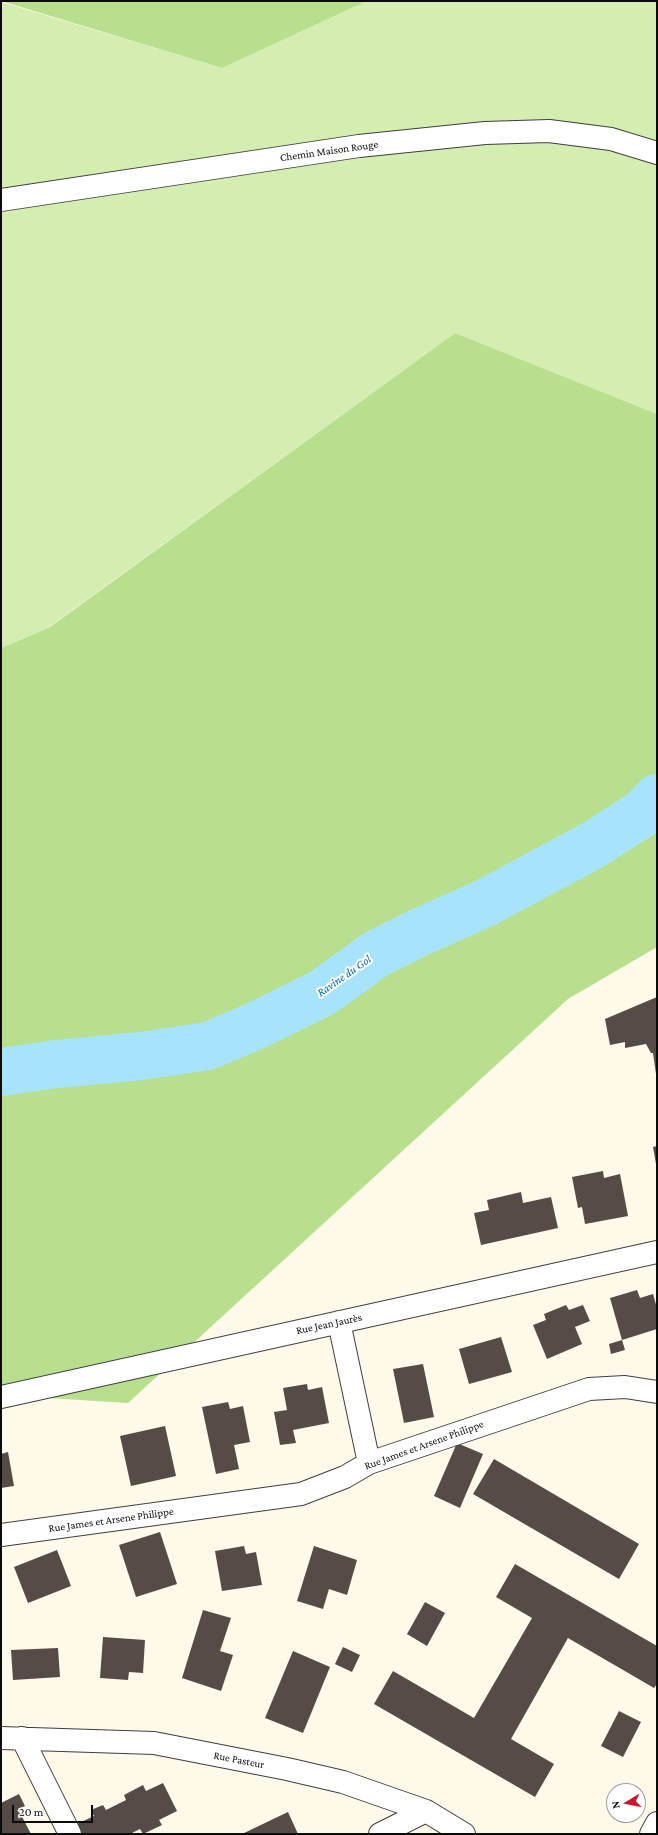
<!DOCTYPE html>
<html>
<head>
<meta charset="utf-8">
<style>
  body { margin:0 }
  #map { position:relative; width:658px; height:1835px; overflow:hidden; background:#fff9e9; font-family:"Crimson Pro",serif }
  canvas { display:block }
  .frame { position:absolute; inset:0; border:2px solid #0b0b0b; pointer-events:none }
  .north { position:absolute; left:606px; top:1783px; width:40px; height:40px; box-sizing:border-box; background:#fff; border:1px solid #9d9d9d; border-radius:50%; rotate:260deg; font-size:11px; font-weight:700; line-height:16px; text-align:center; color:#0b0b0b }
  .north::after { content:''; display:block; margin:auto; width:14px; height:18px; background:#c8172c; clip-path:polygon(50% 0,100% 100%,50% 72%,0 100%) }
  .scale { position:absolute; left:12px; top:1805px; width:81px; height:18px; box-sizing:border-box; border:2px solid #0b0b0b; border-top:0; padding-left:5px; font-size:12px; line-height:14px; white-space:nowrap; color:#0b0b0b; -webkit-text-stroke:3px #fff; paint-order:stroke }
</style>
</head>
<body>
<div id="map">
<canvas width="658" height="1835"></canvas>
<div class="frame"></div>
<div class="north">N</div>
<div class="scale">20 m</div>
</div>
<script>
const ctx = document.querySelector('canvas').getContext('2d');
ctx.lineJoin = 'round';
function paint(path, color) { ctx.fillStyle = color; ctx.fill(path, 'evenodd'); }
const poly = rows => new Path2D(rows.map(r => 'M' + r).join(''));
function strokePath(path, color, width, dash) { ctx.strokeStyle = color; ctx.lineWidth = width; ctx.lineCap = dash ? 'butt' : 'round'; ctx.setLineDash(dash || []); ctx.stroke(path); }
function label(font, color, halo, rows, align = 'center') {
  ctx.font = font + ' "Crimson Pro",serif'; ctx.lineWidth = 4; ctx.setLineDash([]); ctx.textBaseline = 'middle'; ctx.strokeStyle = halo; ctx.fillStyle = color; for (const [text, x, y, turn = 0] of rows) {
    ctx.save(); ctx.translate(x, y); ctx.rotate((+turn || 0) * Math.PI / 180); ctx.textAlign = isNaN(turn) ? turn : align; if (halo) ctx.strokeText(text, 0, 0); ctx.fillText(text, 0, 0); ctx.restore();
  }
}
paint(poly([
  [367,1,657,1,657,414,455,333,49,627,1,648,1,2,222,68]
]), '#d4edb0');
paint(poly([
  [1,1,367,1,222,68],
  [455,333,657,414,657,947,568,999,128,1403,1,1395,1,648,50,627]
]), '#b8df8d');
strokePath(poly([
  [1,1072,56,1064,141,1056,208,1046,255,1026,322,993,376,954,418,933,485,903,593,845,643,813,657,798]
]), '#a8e3fc', 48);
paint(poly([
  [657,997,657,1074,656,1074,653,1053,651,1053,646,1044,625,1048,625,1042,610,1045,605,1019],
  [657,1146,657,1164,656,1164,653,1147],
  [603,1171,604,1178,620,1174,628,1216,585,1224,582,1207,578,1208,572,1177],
  [521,1192,523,1203,551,1197,558,1228,481,1245,474,1213,489,1210,487,1200],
  [637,1290,640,1298,653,1294,657,1308,657,1329,622,1340,610,1298],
  [566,1305,569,1310,583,1305,590,1321,575,1327,582,1344,547,1359,533,1325,546,1320,544,1314],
  [501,1337,512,1372,469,1384,459,1349],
  [622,1340,625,1350,611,1354,609,1344],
  [423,1364,434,1417,404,1423,393,1369],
  [307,1384,308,1390,322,1387,329,1423,293,1430,296,1443,280,1445,274,1412,287,1410,283,1388],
  [228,1402,230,1409,243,1406,250,1442,234,1445,239,1469,216,1474,202,1407],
  [165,1426,176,1476,131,1486,120,1436],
  [457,1443,483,1454,460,1508,434,1496],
  [8,1452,14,1486,1,1488,1,1454],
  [494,1459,639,1544,619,1579,473,1494],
  [160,1532,177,1584,136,1597,119,1545],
  [244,1546,246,1554,256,1552,262,1585,222,1591,215,1551],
  [314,1546,357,1560,347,1595,329,1589,323,1609,297,1601],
  [57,1550,71,1586,28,1603,14,1567],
  [515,1564,657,1646,657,1684,654,1688,568,1638,511,1739,554,1764,535,1797,374,1704,393,1671,474,1718,532,1618,496,1597],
  [425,1602,445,1613,427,1646,407,1634],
  [203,1610,231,1618,220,1651,233,1655,221,1691,182,1678],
  [103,1637,145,1640,143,1673,129,1672,128,1680,100,1678],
  [343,1647,360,1655,352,1672,335,1664],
  [58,1648,60,1677,13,1680,11,1650],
  [293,1651,330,1667,303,1733,265,1718],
  [619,1711,641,1722,623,1757,601,1746],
  [163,1783,177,1811,159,1820,162,1825,143,1834,140,1829,130,1834,82,1834,77,1824,94,1816,91,1810,103,1805,106,1810,126,1800,124,1795,143,1785,146,1791],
  [19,1794,25,1806,18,1809,31,1834,1,1834,1,1803],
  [288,1812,298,1834,242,1834]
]), '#554b47');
const minor = poly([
  [1,200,359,146,485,133,549,131,611,139,657,153],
  [339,1322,369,1463],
  [1,1397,657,1252],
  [1,1535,301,1494,345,1477,369,1463,589,1389,625,1387,657,1392],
  [1,1738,154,1743,287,1769,343,1782,426,1811,464,1834],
  [22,1738,70,1834],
  [380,1834,426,1811],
  [651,1834,657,1823]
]);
strokePath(minor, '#3e3e3e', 24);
strokePath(minor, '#fff', 22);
label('11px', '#0b0b0b', '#fff', [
  ["Chemin Maison Rouge",329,151,-8],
  ["Rue Jean Jaurès",329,1324,-12],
  ["Rue James et Arsene Philippe",424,1445,-20],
  ["Rue James et Arsene Philippe",111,1520,-8],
  ["Rue Pasteur",239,1760,11]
]);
label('italic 12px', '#0a6ea8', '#fff', [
  ["Ravine du Gol",344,976,-35]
]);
</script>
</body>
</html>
